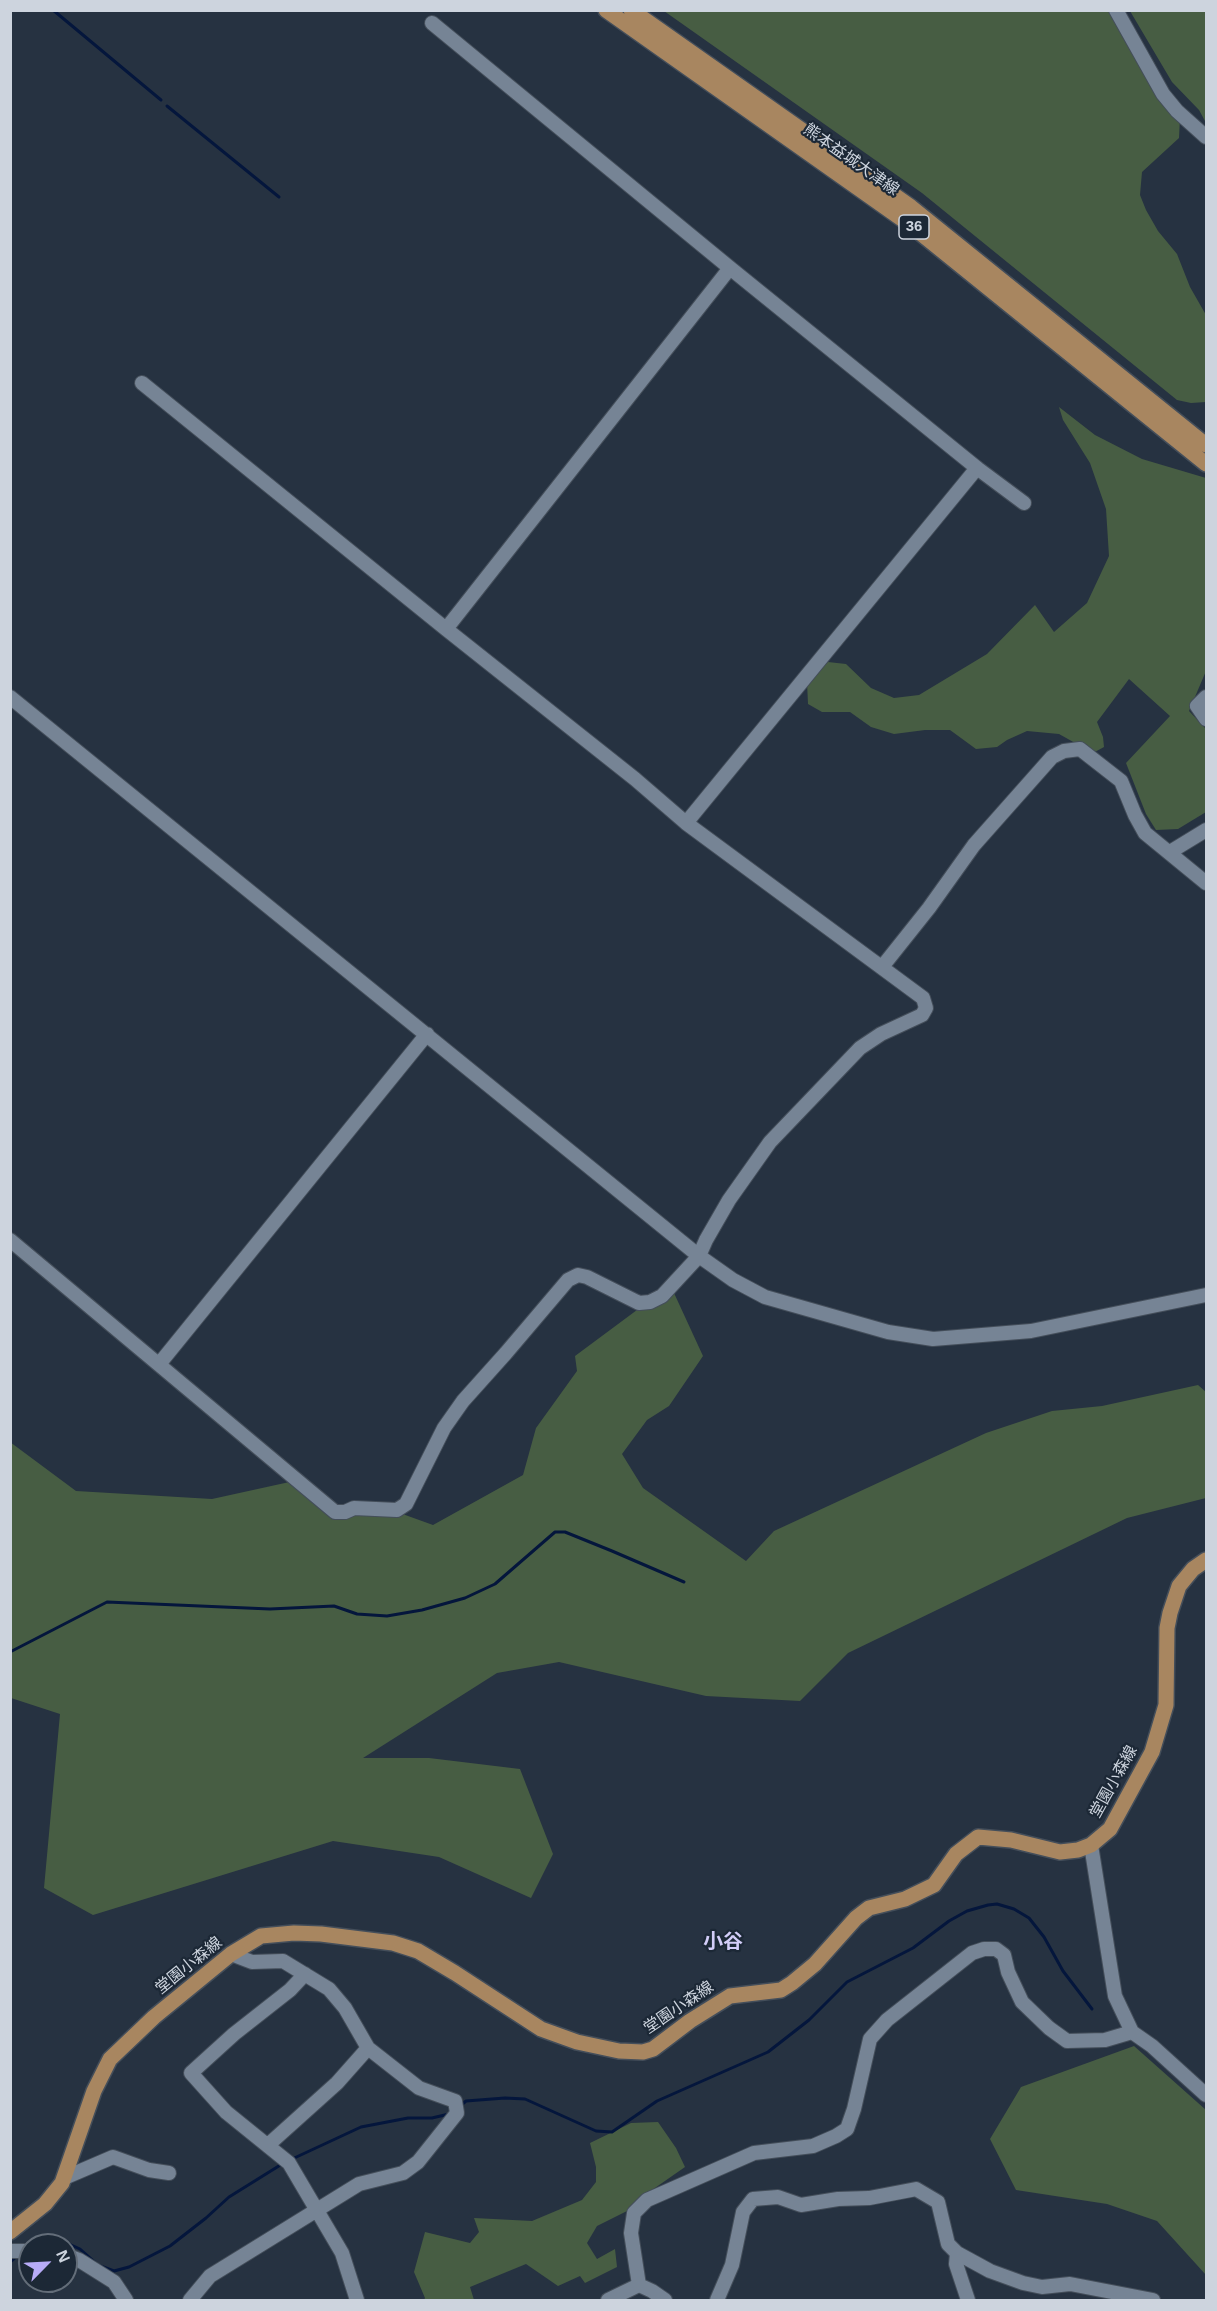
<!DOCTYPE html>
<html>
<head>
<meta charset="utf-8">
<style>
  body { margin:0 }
  #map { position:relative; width:1217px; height:2311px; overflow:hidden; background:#263241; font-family:Helvetica,sans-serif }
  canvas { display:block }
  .frame { position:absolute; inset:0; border:12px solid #cdd4de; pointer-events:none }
  .north { position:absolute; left:18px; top:2233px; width:60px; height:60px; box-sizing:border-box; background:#1c2836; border:2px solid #636d79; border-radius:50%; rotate:66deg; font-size:16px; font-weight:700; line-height:24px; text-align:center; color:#cdd4de }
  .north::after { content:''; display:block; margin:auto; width:21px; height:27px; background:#b7abf7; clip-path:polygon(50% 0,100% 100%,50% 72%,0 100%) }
</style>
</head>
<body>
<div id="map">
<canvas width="1217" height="2311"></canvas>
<div class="frame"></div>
<div class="north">N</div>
</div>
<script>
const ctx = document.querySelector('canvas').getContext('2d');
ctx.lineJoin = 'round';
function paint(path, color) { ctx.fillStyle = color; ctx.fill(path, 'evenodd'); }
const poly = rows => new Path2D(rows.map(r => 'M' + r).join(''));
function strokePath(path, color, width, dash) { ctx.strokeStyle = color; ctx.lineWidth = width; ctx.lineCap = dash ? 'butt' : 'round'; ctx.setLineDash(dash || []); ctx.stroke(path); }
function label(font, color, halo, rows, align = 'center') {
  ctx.font = font + ' Helvetica,"Noto Sans JP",sans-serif'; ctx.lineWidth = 4.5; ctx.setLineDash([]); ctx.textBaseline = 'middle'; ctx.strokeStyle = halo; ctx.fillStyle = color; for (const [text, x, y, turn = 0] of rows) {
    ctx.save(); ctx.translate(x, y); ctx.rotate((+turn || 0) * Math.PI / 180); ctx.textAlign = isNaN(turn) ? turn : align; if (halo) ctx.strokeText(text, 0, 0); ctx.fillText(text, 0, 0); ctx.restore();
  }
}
paint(poly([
  [664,11,1124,11,1154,62,1180,118,1179,138,1142,172,1140,195,1146,210,1158,231,1177,254,1190,287,1206,315,1206,402,1191,403,1177,400,922,193],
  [1130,11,1206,11,1205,121,1199,110,1172,82],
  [1059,407,1095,435,1142,459,1206,478,1206,671,1189,711,1206,729,1206,812,1178,829,1156,830,1146,814,1126,763,1170,716,1129,679,1097,722,1103,737,1104,747,1093,753,1059,734,1027,731,1007,740,997,747,976,749,950,730,925,730,894,734,871,727,850,712,822,712,808,704,807,682,828,662,846,664,871,688,894,698,919,695,987,654,1035,605,1054,632,1087,603,1109,556,1106,509,1090,463,1063,420],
  [674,1293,703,1356,669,1406,647,1420,622,1454,643,1488,746,1561,774,1531,986,1433,1052,1411,1102,1406,1198,1385,1206,1392,1206,1498,1127,1518,848,1653,800,1701,706,1696,559,1662,497,1673,363,1758,429,1758,520,1769,553,1854,531,1898,439,1857,333,1841,93,1915,44,1888,60,1714,11,1698,10,1442,76,1491,212,1499,294,1481,345,1514,397,1512,433,1525,523,1475,536,1428,577,1371,575,1356,641,1307,661,1302],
  [1134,2046,1206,2110,1206,2275,1157,2221,1107,2204,1016,2190,990,2139,1021,2087],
  [658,2122,676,2148,685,2167,652,2190,627,2211,597,2226,587,2243,597,2259,615,2249,617,2267,585,2283,580,2276,558,2286,526,2264,470,2287,474,2300,424,2300,425,2298,414,2272,425,2232,470,2243,479,2232,474,2218,532,2221,582,2200,596,2182,596,2167,590,2143,631,2123]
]), '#475d43');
strokePath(poly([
  [53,10,161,100],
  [167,106,279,197],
  [10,1652,107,1602,270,1609,334,1606,357,1614,387,1616,422,1610,465,1598,495,1584,555,1532,565,1532,612,1551,684,1582],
  [459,2107,466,2101,505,2098,525,2099,596,2131,612,2132,657,2101,768,2052,809,2020,847,1982,913,1948,949,1921,967,1911,988,1905,997,1904,1014,1909,1029,1918,1044,1937,1063,1971,1092,2009],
  [290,2160,361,2127,408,2118,432,2118,449,2114],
  [29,2245,42,2239,60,2240,80,2249,98,2265,114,2271,129,2267,170,2246,206,2218,229,2197,282,2164],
  [10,2262,17,2256]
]), '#04163c', 3);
const minor = poly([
  [1116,10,1163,94,1177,111,1206,137],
  [432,23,730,268,977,468,1024,503],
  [446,629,730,268],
  [10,697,699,1256,733,1280,765,1297,888,1332,933,1339,1031,1331,1206,1295],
  [1206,697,1197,706,1206,719],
  [686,823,977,468],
  [1170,852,1206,830],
  [882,967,929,908,974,845,1052,757,1064,751,1080,749,1121,781,1135,815,1145,833,1206,883],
  [10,1240,335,1512,345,1512,354,1508,397,1510,406,1504,444,1428,463,1401,506,1353,568,1280,578,1275,587,1277,639,1303,650,1302,662,1296,699,1256,706,1240,729,1200,770,1142,860,1048,881,1034,922,1015,926,1008,923,998,686,823,635,779,446,629,142,383],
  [160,1363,427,1034],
  [1091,1845,1115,1996,1132,2032,1152,2046,1206,2095],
  [305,1974,290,1990,234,2034,191,2073,226,2112,289,2163,342,2253,357,2300],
  [268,2145,337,2083,368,2048],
  [64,2178,113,2157,149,2170,169,2173],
  [10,2251,30,2251],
  [957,2253,956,2264,968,2300],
  [66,2255,79,2260,114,2282,126,2300],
  [639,2285,631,2233,634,2213,647,2200,754,2153,813,2146,836,2136,847,2129,854,2109,870,2039,887,2020,972,1953,984,1949,996,1949,1004,1955,1008,1972,1022,2002,1049,2028,1067,2041,1105,2040,1132,2032],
  [639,2285,652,2291,665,2300],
  [190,2300,210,2276,359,2184,403,2173,418,2162,457,2113,455,2101,419,2088,368,2048,345,2008,329,1989,283,1961,252,1962,231,1954],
  [608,2300,639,2285],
  [717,2300,732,2265,743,2212,753,2199,778,2197,801,2205,838,2199,869,2198,916,2189,938,2202,948,2244,957,2253,990,2271,1023,2283,1042,2287,1070,2284,1153,2300]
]);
const major = poly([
  [606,10,909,224,1206,464],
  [631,10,911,207,1206,445],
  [10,2232,45,2204,62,2183,94,2091,110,2059,154,2017,231,1954,261,1936,294,1933,321,1934,393,1943,418,1951,455,1973,541,2029,577,2042,619,2051,643,2052,653,2049,690,2021,730,1996,781,1990,792,1983,815,1964,856,1918,869,1908,905,1899,934,1885,956,1854,978,1837,1011,1840,1060,1852,1078,1850,1091,1845,1110,1829,1152,1752,1166,1705,1167,1628,1170,1613,1179,1586,1193,1569,1206,1560]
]);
strokePath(minor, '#444e5a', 16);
strokePath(major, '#444e5a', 18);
strokePath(minor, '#768495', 14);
strokePath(major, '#a88660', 15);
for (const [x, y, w] of [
  [914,227,30]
]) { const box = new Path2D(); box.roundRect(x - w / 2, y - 12, w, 24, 4.5); ctx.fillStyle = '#1c2836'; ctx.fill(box); strokePath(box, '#cdd4de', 1.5); }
label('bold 15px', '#cdd4de', null, [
  ["36",914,227]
]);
label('16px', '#cdd4de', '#1c2836', [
  ["熊本益城大津線",851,160,35],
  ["堂園小森線",1114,1782,-61],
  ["堂園小森線",189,1966,-39],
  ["堂園小森線",679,2008,-34]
]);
label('bold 20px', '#d2cdf8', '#1c2836', [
  ["小谷",723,1942]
]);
</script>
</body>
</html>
